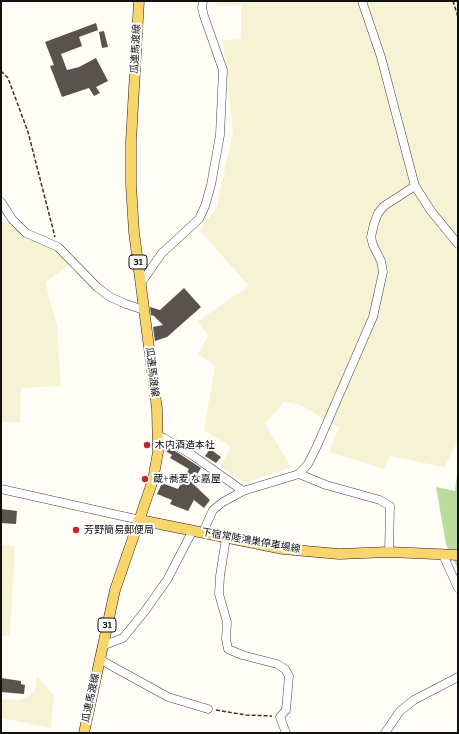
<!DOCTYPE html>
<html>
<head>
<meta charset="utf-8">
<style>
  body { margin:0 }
  #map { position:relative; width:459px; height:734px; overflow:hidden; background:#fffdf5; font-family:Bitter,serif }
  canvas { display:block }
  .frame { position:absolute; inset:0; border:2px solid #111; pointer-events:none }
</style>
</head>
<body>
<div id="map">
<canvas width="459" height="734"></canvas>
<div class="frame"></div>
</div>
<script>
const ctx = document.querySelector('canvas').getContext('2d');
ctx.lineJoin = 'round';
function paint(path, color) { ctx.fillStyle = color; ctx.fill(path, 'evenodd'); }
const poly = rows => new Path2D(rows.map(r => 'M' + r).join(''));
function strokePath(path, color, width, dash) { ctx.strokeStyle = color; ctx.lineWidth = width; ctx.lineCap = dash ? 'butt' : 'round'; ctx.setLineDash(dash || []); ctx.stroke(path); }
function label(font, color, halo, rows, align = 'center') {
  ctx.font = font + ' Bitter,"Noto Sans JP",serif'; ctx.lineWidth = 4; ctx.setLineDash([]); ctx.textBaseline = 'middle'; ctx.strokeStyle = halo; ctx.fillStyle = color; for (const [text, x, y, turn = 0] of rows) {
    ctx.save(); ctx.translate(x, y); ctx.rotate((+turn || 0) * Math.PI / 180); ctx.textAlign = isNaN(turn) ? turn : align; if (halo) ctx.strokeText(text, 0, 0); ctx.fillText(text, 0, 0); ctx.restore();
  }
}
paint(poly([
  [216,1,458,1,458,435,457,443,444,467,390,456,384,469,329,452,339,428,301,405,284,402,265,424,291,467,245,483,220,467,231,447,204,430,215,366,198,354,208,336,198,321,249,286,199,230,216,209,233,132,223,41,241,38,241,5,216,6],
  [1,223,11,223,57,250,70,264,46,282,46,285,57,326,61,386,21,388,20,423,1,422],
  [1,544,15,546,10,635,1,636],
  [37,676,54,695,51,728,1,718,1,699,20,700,26,697,35,690]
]), '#f6f3d4');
paint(poly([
  [458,465,458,569,446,544,436,487,455,491]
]), '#b9dc9c');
paint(poly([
  [96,23,98,30,79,37,82,46,61,54,67,70,79,67,96,58,108,81,96,87,100,93,94,96,89,88,62,97,50,66,54,65,45,42],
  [104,31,108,47,102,48,99,32],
  [184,288,201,307,167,337,155,341,153,327,163,325,154,316,151,315,150,307,160,310],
  [166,445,201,468,192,483,210,500,204,508,194,500,188,511,170,504,172,500,157,494,162,483,178,489,189,469,170,458,172,455,164,450],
  [210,449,221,457,216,463,205,456],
  [1,509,17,511,16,524,1,523],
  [1,678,21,681,21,684,25,685,24,694,1,692]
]), '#5a524d');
const minor = poly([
  [362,1,381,57,415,186,431,211,458,244],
  [1,202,12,219,26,233,58,247,97,287,110,297,126,304,144,310],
  [141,283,162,253,199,219,205,206,211,185,220,135,223,70,204,16,202,8,203,1],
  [159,437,164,438,192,455,243,491],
  [299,474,308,464,317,446,373,317,383,272,381,261,373,245,371,237,374,224,378,213,384,206,415,186],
  [1,489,140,520],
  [203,532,213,510,223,502,243,491,299,474,326,485,380,500,390,506,389,552],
  [226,538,220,576,219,594,227,622,226,639,228,649,242,655,277,664,285,669,289,676,286,710,280,717,286,733],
  [443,555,458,588],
  [102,646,123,638,145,611,167,580,193,530],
  [99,659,168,697,208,709],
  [385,733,400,711,414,700,458,677]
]);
const major = poly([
  [140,520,283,549,339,554,389,552,458,555],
  [84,733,115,590,153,480,158,452,157,409,134,232,131,185,131,141,139,1]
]);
strokePath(minor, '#444', 9);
strokePath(major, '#222', 11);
strokePath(poly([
  [453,1,458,17],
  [1,71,8,78,28,132,55,237],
  [216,710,246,715,272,716]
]), '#333', 1.5, [4, 2]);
strokePath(minor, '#fff', 8);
strokePath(major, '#f9d66b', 10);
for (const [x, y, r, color] of [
  [147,445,4,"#c4262e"],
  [145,479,4,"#c4262e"],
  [76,530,4,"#c4262e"]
]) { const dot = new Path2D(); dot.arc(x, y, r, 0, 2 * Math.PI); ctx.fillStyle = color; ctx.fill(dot); strokePath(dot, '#fff', 1.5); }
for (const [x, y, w] of [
  [138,262,18],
  [107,625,18]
]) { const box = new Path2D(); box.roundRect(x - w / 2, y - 7, w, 14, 3); ctx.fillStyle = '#fff'; ctx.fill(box); strokePath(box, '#111', 1); }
label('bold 9px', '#111', null, [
  ["31",138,262],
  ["31",107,625]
]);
label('10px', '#111', '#fff', [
  ["瓜連馬渡線",136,49,-87],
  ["瓜連馬渡線",152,372,83],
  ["下宿常陸鴻巣停車場線",251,541,10],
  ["瓜連馬渡線",91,698,-78]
]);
label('10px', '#111', '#fff', [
  ["木内酒造本社",155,445],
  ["蔵+蕎麦 な嘉屋",153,479],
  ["芳野簡易郵便局",84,530]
], 'left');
</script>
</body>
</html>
